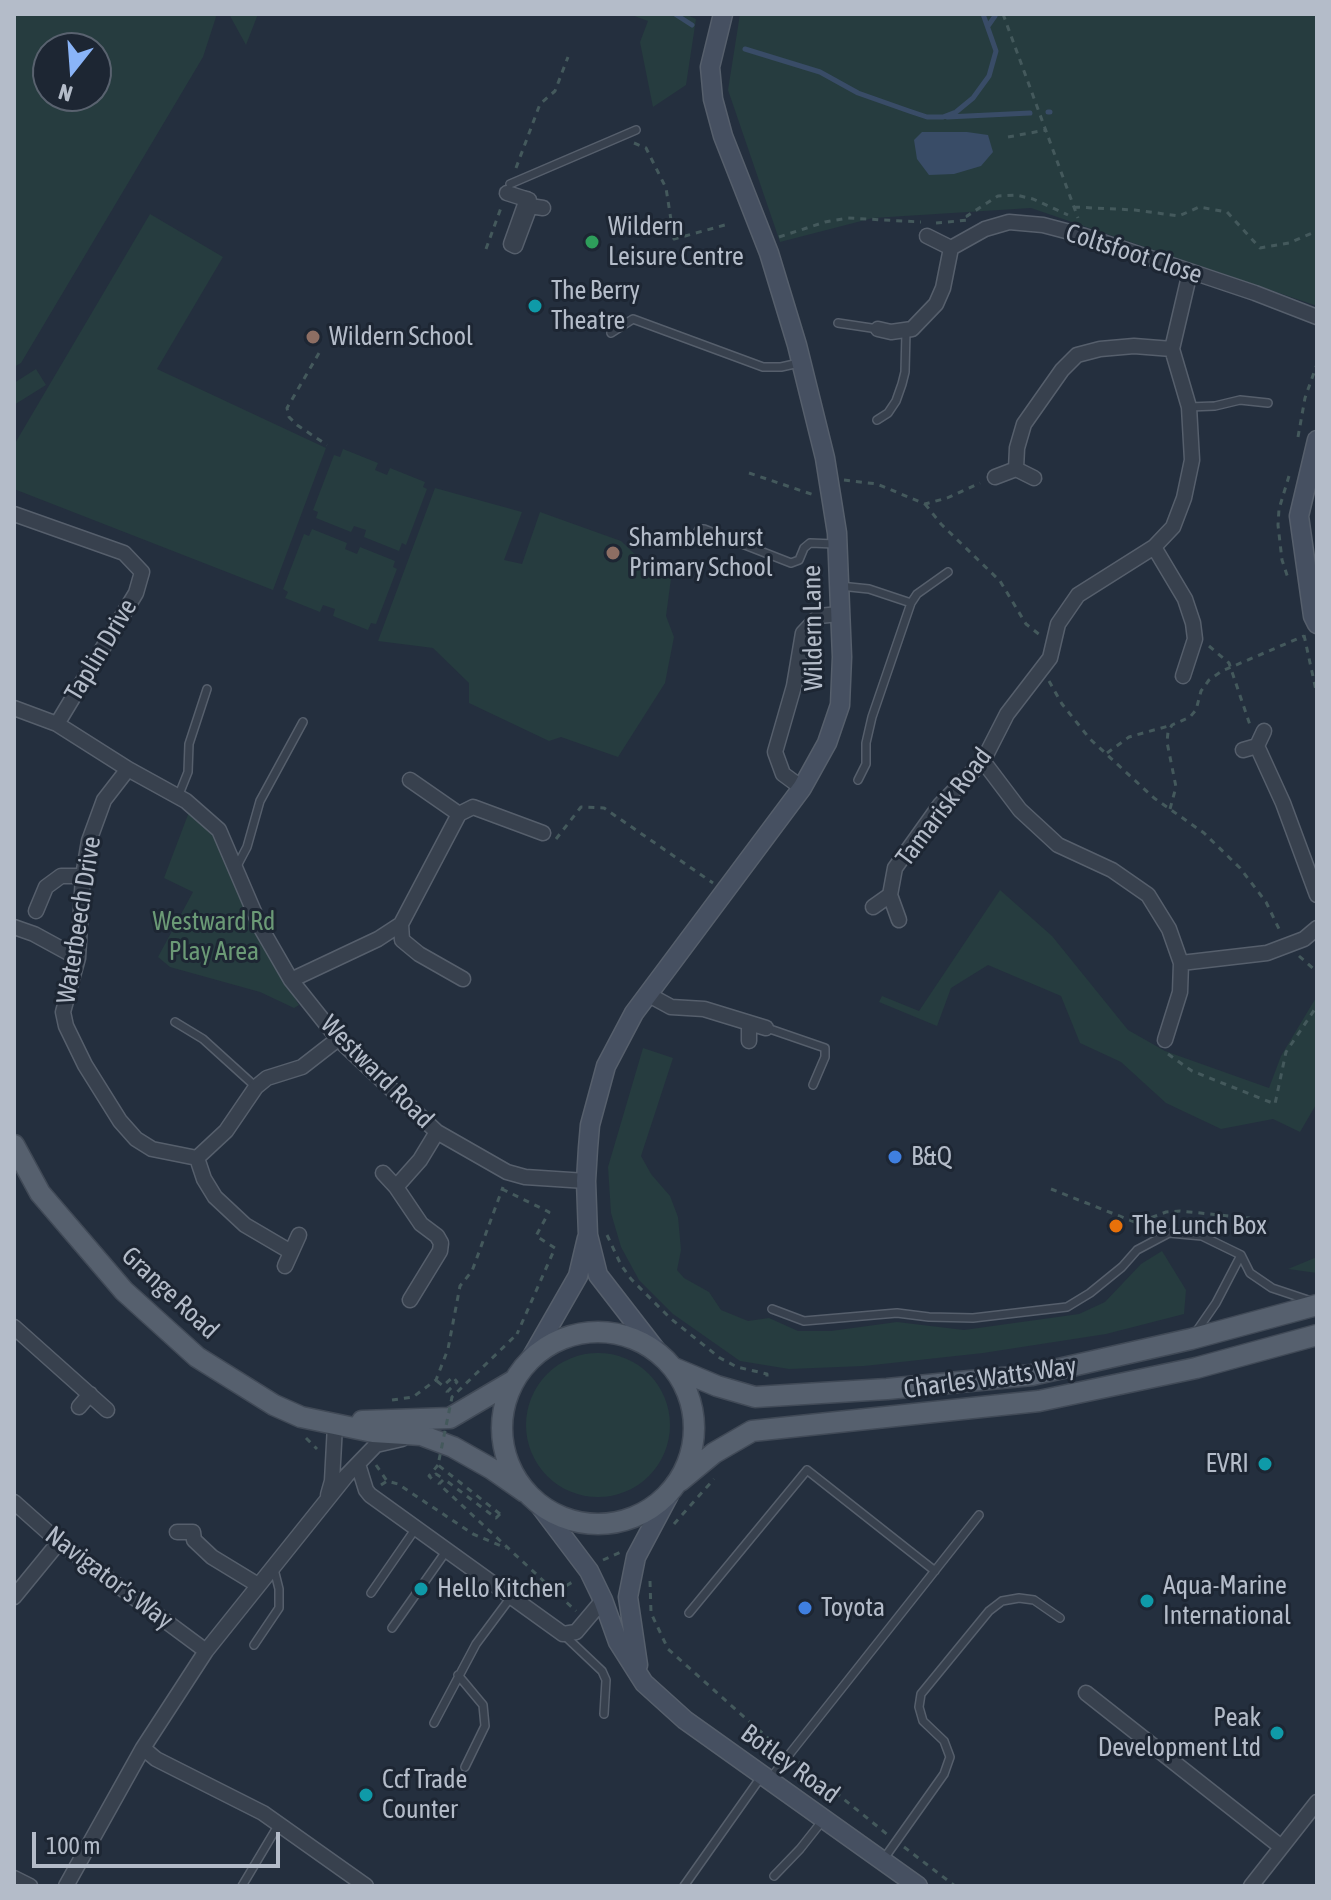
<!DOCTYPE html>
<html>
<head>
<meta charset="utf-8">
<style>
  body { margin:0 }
  #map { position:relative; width:1331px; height:1900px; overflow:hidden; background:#242f3e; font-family:"Asap Condensed",sans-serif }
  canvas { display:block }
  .frame { position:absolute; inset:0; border:16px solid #b4bcc9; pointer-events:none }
  .north { position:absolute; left:32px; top:32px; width:80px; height:80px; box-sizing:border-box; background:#1d2633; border:2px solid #59626f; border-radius:50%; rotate:197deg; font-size:22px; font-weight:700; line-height:32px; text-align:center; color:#b4bcc9 }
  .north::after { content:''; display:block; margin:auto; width:28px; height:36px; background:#8ab4f8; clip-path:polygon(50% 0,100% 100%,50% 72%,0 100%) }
  .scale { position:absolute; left:32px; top:1832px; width:248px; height:36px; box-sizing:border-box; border:4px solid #b4bcc9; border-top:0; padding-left:10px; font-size:24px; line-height:28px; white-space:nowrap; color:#b4bcc9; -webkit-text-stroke:6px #1d2633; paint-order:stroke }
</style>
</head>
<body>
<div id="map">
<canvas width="1331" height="1900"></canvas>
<div class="frame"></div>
<div class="north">N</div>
<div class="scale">100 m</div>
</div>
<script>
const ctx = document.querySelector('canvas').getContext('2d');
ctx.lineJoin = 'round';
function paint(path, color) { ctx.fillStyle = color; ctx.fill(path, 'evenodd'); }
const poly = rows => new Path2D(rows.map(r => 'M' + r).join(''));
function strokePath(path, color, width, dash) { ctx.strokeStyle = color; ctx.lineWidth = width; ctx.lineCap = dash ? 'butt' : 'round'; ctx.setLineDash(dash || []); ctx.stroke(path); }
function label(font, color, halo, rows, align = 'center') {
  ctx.font = font + ' "Asap Condensed",sans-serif'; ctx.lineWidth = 6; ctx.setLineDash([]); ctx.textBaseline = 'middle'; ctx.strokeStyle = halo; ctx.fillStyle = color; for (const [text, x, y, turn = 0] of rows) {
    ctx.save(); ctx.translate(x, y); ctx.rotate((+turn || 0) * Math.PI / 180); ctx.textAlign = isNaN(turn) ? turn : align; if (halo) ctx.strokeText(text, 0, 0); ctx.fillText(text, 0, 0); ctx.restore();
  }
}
paint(poly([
  [14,14,215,14,216,17,203,57,21,363,14,367],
  [48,48,96,48,96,96,48,96],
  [229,14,258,14,246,45],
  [629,14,685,14,696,19,686,85,653,107,640,42,648,21],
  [740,14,1317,14,1317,306,1031,208,873,218,780,242,728,90],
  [150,214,223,257,157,369,326,448,273,590,14,489,14,445],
  [36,369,46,385,14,405,14,383],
  [343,449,378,463,375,470,387,475,390,468,425,482,423,487,427,489,406,545,402,543,399,551,364,537,366,530,354,526,351,532,316,518,318,512,313,510,334,455,340,457],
  [435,488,522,512,504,560,522,564,540,512,621,541,640,559,672,571,666,616,674,637,665,683,618,757,561,737,549,741,469,703,469,683,433,648,378,641],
  [312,529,347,543,345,549,357,554,360,547,395,561,393,567,397,569,376,624,371,623,368,630,333,616,335,609,323,605,320,612,285,598,288,592,283,589,304,534,309,536],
  [189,812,210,830,217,840,258,936,299,1005,294,1008,260,992,170,967,158,957,193,892,164,878],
  [1000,890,1052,936,1128,1030,1165,1051,1269,1088,1281,1056,1317,996,1317,1103,1300,1132,1273,1119,1221,1129,1166,1103,1121,1062,1080,1043,1061,996,988,965,951,988,937,1026,879,1002,882,996,919,1011],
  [643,1048,673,1058,641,1156,651,1174,670,1196,678,1217,681,1250,677,1270,684,1278,709,1292,721,1310,748,1321,769,1318,798,1331,831,1331,897,1322,964,1330,1079,1314,1105,1302,1141,1264,1162,1251,1186,1290,1184,1314,1106,1334,983,1353,864,1366,789,1369,740,1361,673,1314,639,1280,621,1247,611,1213,608,1167],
  [1317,1257,1317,1273,1288,1269],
  '526 1425a72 72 0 1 1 144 0a72 72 0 1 1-144 0Z'
]), '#263c3f');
paint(poly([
  [922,132,967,132,988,135,993,152,981,166,954,174,929,175,917,159,914,140]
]), '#394c67');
strokePath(poly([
  [675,14,692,25],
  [988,26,995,16],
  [745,49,820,72,858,93,909,111,927,117,943,117,956,112,973,98,989,76,996,51,983,14],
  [1048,112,1050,112],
  [947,117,1030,113]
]), '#394c67', 5);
const lane = poly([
  [510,184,636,130],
  [838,323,878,329],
  [611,333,633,319,763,367,781,367,799,363],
  [1189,407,1215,406,1240,400,1268,403],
  [877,420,888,413,896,401,902,384,905,372,906,331],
  [692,542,699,529,704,529,791,563,799,560,804,548,810,543,835,544],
  [840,586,869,589,911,603],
  [858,780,866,764,866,743,872,717,911,603,917,594,948,572],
  [178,797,188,772,189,744,207,689],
  [237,866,247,847,260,801,303,722],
  [175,1022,203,1039,256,1087],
  [767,1028,825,1048,825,1057,813,1085],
  [772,1309,804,1321,897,1313,929,1317,973,1318,1067,1307,1090,1293,1122,1267,1137,1250,1169,1233,1202,1236,1241,1255,1250,1273,1272,1288,1311,1301],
  [1196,1332,1216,1303,1241,1255],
  [371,1593,416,1528],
  [689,1613,807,1470,935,1571],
  [392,1628,447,1550],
  [565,1636,602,1671,606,1680,604,1714],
  [254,1645,279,1608,279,1589,274,1569],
  [458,1675,483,1705,485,1726,465,1767],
  [434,1723,476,1644,511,1597],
  [769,1780,979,1515],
  [883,1860,944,1774,950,1757,944,1741,923,1721,919,1707,921,1694,989,1611,1002,1601,1019,1598,1034,1600,1060,1618],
  [774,1876,800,1849,823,1820],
  [242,1886,279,1824],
  [684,1886,761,1777]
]);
const street = poly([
  [507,193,529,200],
  [527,199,511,244,515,246,530,206,543,208],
  [927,236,951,248],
  [878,329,891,332,912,329,936,304,943,288,951,248,985,229,1009,222,1043,225,1085,236,1255,293,1317,317],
  [995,477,1016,469],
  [1034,478,1016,469,1017,448,1024,424,1062,370,1077,355,1100,349,1134,346,1172,349],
  [14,514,124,553,142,572,136,593,57,724],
  [1154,547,1185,599,1193,623,1195,639,1183,676],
  [14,708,57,724,128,769,186,801,219,830,261,928,291,980,338,1039,437,1132,507,1172,525,1177,586,1181],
  [1257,746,1283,803,1317,895],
  [1243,750,1257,746,1264,731],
  [983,761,1020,810,1058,845,1112,870,1148,895,1169,929,1181,963,1180,992,1165,1040],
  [128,769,104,800,89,841,83,876,78,958,63,1012,66,1026,85,1065,120,1121,136,1139,152,1149,197,1158],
  [410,780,459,814],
  [802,788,783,774,775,752,794,686,803,633,819,616,839,614],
  [873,907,890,895],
  [36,911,46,887,61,876,83,876],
  [899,920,890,895,895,868,940,805,983,761,1007,714,1050,658,1058,624,1078,595,1154,547,1173,527,1184,498,1192,460,1189,407,1172,349,1190,272],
  [401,924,402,940,419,954,463,979],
  [14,927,34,934,78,958],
  [1181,963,1267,953,1304,939,1317,928],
  [291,980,378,939,401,924,459,814,473,807,543,833],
  [649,995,671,1007,704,1009,766,1028],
  [749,1041,749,1024],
  [383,1173,396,1187,421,1224,437,1236,441,1243,440,1251,410,1300],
  [396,1187,420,1160,437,1132],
  [291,1252,245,1225,215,1197,204,1179,197,1158,226,1131,256,1087,267,1078,302,1067,338,1039],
  [285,1266,299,1235],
  [14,1327,107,1410],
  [79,1407,90,1394],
  [358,1464,366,1490,370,1495,563,1634,576,1632,603,1600],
  [328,1495,332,1481,335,1425],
  [14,1502,59,1542,206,1651],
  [177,1532,193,1532,194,1540,212,1557,258,1585],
  [14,1597,59,1542],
  [1086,1693,1280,1846],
  [143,1748,156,1759,263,1813,366,1886],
  [14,1878,30,1886],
  [66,1886,143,1748,206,1651,347,1475,376,1445,402,1439],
  [1251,1886,1317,1802]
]);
const secondary = poly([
  [1317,440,1299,516,1313,616,1317,624],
  [656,1350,598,1275,588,1235,586,1181,588,1148,590,1125,606,1066,634,1013,802,788,827,743,840,705,842,657,837,533,825,458,797,345,769,253,723,136,713,99,710,67,723,14],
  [531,1358,578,1276,587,1238],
  [540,1506,589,1571,603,1600,618,1642,644,1683,685,1720,918,1886],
  [638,1665,628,1597,636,1557,669,1495]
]);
const primary = poly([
  [14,1145,40,1193,124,1291,197,1357,274,1405,301,1417,373,1432,421,1435,453,1447,492,1469,525,1492],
  '502 1428a96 96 0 1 1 192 0a96 96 0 1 1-192 0Z',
  [674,1368,717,1386,755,1397,887,1389,1032,1375,1191,1339,1317,1305],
  [362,1421,450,1418,513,1381],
  [680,1481,714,1453,752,1431,1039,1401,1196,1368,1317,1335]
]);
strokePath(lane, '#565f6c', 10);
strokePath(street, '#565f6c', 17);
strokePath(secondary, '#565f6c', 21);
strokePath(primary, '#414a57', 23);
strokePath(poly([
  [1003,14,1078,218],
  [1008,137,1046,130],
  [634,143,646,148,666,188,674,239,725,225],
  [516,168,540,104,555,91,568,57],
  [1074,207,1135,210,1179,216,1199,207,1227,212,1260,248,1289,243,1317,231],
  [936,223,969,220,967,216,998,196,1016,195,1033,199,1068,215],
  [779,237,825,222,848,218,921,222],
  [486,249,502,205],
  [319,353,287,408,289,417,297,425,327,445],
  [1298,437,1305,398,1317,364],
  [749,473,814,495],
  [1289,476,1279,509,1278,525,1282,560,1289,581],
  [844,480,877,484,925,504,947,498,980,483],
  [925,504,941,524,1000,581,1026,624,1040,635],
  [1304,635,1317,695],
  [1209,646,1229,663,1250,725],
  [1049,681,1062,704,1090,739,1154,798,1204,833,1240,868,1266,902,1280,931],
  [1107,753,1129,737,1172,725],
  [1170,809,1176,787,1167,742,1168,732,1172,725,1190,717,1196,710,1201,691,1209,680,1222,671,1304,636],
  [556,839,581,807,604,808,713,883],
  [1299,956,1317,972],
  [1168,1054,1192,1071,1275,1104,1286,1052,1317,1006],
  [502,1189,549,1212,536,1236,555,1248,517,1334],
  [1051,1189,1137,1223,1166,1212,1180,1211,1249,1218,1262,1223],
  [607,1235,621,1265,631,1279,670,1318,720,1358,737,1367,767,1374,767,1378],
  [437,1381,443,1386,453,1377,457,1382,447,1392,452,1397],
  [392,1400,413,1397,436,1380,448,1349,460,1286,472,1271,503,1187],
  [306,1438,317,1449],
  [376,1465,387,1481],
  [438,1465,429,1476,432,1479,436,1474,444,1479],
  [381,1485,387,1481,398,1484,473,1534,506,1548],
  [500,1514,496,1518,444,1479,439,1484,576,1611],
  [674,1524,714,1479],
  [603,1560,621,1552],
  [650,1581,651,1613,668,1649,779,1748],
  [556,1592,574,1581],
  [798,1762,888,1835],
  [904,1847,955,1886]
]), '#44595c', 3, [6, 6]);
strokePath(lane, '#38414e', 7);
strokePath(street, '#38414e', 14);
strokePath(secondary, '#465061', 18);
strokePath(primary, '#56606e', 20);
strokePath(poly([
  [500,1514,438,1465,452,1397,517,1334]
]), '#44595c', 3, [6, 6]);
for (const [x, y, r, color] of [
  [592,242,8,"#2e9e5b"],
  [535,306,8,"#0f9aa8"],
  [313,337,8,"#8d6e63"],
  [613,553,8,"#8d6e63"],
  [895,1157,8,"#3f7fe0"],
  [1116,1226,8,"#e8710a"],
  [1265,1464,8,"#0f9aa8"],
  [421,1589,8,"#0f9aa8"],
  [1147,1601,8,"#0f9aa8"],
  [805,1608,8,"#3f7fe0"],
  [1277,1733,8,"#0f9aa8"],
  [366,1795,8,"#0f9aa8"]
]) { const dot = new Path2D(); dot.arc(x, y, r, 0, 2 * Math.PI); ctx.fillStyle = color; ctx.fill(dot); strokePath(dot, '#1d2633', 3); }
label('26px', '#b4bcc9', '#1d2633', [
  ["Wildern",608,227],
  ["Leisure Centre",608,257],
  ["The Berry",551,291],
  ["Theatre",551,321],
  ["Wildern School",329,337],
  ["Shamblehurst",629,538],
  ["Primary School",629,568],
  ["B&Q",911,1157],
  ["The Lunch Box",1132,1226],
  ["EVRI",1249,1464,"right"],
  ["Aqua-Marine",1163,1586],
  ["International",1163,1616],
  ["Hello Kitchen",437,1589],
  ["Toyota",821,1608],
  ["Peak",1261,1718,"right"],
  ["Development Ltd",1261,1748,"right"],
  ["Ccf Trade",382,1780],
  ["Counter",382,1810]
], 'left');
label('26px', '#b4bcc9', '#1d2633', [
  ["Coltsfoot Close",1134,254,18],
  ["Wildern Lane",813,628,-91],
  ["Taplin Drive",101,650,-59],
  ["Tamarisk Road",944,807,-53],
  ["Waterbeech Drive",79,920,-81],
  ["Westward Road",377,1072,45],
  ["Grange Road",170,1293,43],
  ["Charles Watts Way",990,1378,-8],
  ["Navigator's Way",109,1578,37],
  ["Botley Road",790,1764,36]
]);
label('26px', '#6b9a76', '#1d2633', [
  ["Westward Rd",214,922],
  ["Play Area",214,952]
]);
</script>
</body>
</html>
